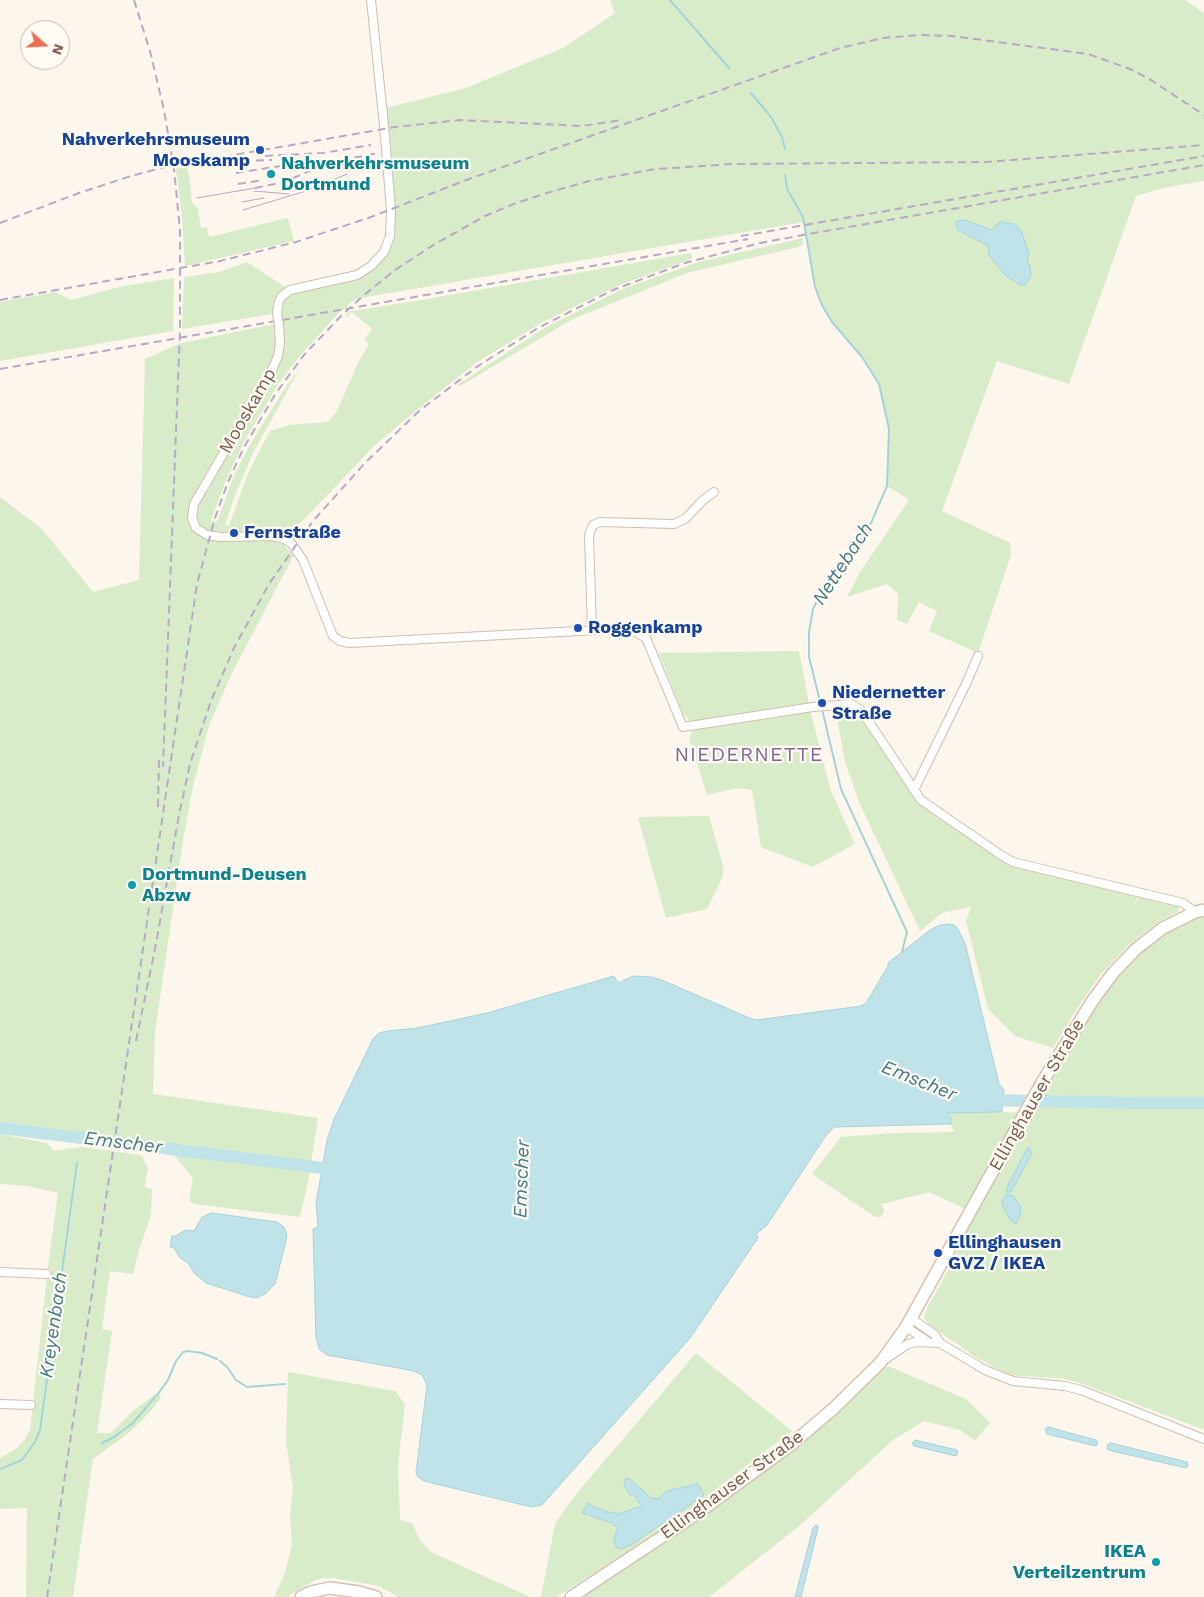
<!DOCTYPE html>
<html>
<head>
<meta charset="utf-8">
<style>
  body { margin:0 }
  #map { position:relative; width:1204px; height:1597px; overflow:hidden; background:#fdf6ec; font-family:"Work Sans",sans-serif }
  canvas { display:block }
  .north { position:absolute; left:20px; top:20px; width:50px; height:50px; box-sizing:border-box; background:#fffaf3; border:1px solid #cabbb1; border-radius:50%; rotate:109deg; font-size:14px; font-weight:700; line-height:20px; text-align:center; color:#7a5c4d }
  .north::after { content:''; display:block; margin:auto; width:18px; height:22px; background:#e76f51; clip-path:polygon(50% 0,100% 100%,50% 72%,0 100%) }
</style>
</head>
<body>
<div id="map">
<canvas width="1204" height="1597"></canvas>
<div class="north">N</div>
</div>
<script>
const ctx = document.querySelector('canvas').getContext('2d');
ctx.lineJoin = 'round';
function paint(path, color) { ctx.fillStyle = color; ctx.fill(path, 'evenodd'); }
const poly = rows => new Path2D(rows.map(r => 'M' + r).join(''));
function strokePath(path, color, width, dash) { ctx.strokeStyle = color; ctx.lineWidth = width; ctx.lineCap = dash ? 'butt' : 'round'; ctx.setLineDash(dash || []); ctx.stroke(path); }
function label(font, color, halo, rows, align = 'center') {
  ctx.font = font + ' "Work Sans",sans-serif'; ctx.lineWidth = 4.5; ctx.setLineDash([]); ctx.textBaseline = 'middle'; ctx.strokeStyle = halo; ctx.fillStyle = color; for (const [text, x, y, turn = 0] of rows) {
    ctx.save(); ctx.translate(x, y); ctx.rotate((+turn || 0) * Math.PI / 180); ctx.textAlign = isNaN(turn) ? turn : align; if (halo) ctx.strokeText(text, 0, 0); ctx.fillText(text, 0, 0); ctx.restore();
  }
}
paint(poly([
  [610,0,1185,0,1204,13,1204,181,1163,188,1136,196,1069,384,997,361,942,511,1010,543,1011,555,978,653,929,631,937,611,919,602,907,624,897,620,898,594,887,584,847,597,860,572,909,500,887,486,889,429,879,384,862,357,832,322,822,305,815,287,804,222,355,299,336,316,299,357,279,383,245,440,226,480,211,520,217,522,234,475,251,443,283,391,300,368,253,453,234,498,225,525,229,526,248,473,270,431,289,425,328,422,337,411,358,363,369,344,364,340,372,329,352,312,347,317,345,316,351,311,415,301,691,253,692,259,622,284,543,322,476,363,418,409,374,446,293,531,285,547,294,555,231,675,209,726,193,786,182,847,155,1032,153,1094,318,1118,308,1182,300,1217,194,1204,189,1200,193,1178,167,1147,72,1131,0,1122,0,497,42,529,93,592,139,580,145,359,181,343,275,324,277,313,182,329,184,277,220,272,247,262,290,290,357,275,386,255,393,221,388,122,386,108,466,88,563,48,615,13],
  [186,167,189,174,192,202,198,209,201,228,207,227,209,237,288,218,294,241,185,266,182,216,176,169],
  [803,238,802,246,687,273,573,319,460,386,457,385,546,327,620,290,698,262],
  [174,278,173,331,0,361,0,302,56,292,71,300,123,286],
  [799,651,811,714,831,791,855,844,813,867,761,847,752,790,737,788,707,795,689,738,693,730,687,717,683,714,659,653],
  [840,704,861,710,921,800,1001,855,1140,892,1133,907,1140,896,1179,906,1179,911,1160,921,1131,943,1101,974,1076,1010,1053,1048,1015,1036,988,1009,966,921,971,907,942,913,920,931,859,802,845,762,835,708],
  [709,816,723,866,723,876,707,909,666,918,638,817],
  [1204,910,1204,1430,1083,1384,1065,1379,1008,1375,974,1356,927,1323,924,1317,927,1308,954,1260,970,1211,929,1192,882,1204,884,1211,881,1217,875,1217,812,1174,841,1137,894,1133,954,1132,951,1124,952,1120,946,1113,1031,1112,1044,1079,1055,1076,1061,1050,1136,949],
  [0,1134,47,1143,54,1151,81,1147,141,1155,148,1168,145,1187,152,1189,151,1215,139,1250,133,1274,110,1271,102,1329,112,1331,97,1433,111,1433,133,1411,158,1392,161,1398,149,1413,130,1432,93,1459,73,1597,26,1597,27,1508,0,1509,0,1458,17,1448,25,1439,30,1429,48,1267,58,1193,28,1186,0,1184],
  [696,1353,792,1431,685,1513,639,1545,556,1597,541,1597,555,1524,572,1499],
  [681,1489,704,1495,617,1528,612,1523,586,1515,588,1503,594,1507,608,1512,619,1514,643,1506,637,1497,642,1492,650,1498,658,1499,667,1491],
  [888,1366,966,1399,990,1423,975,1441,960,1430,924,1421,893,1440,798,1527,709,1597,571,1597,595,1582,834,1408],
  [288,1372,395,1391,405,1404,398,1465,400,1520,412,1523,420,1540,431,1552,530,1597,399,1597,379,1586,333,1578,323,1578,314,1581,287,1597,274,1597,285,1573,292,1545,290,1515,293,1488,286,1442]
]), '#d8ecc9');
const water = poly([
  [964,220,992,230,999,222,1015,224,1021,230,1029,254,1027,260,1030,267,1031,276,1025,285,1020,285,1005,275,988,254,989,247,985,244,958,230,956,225,957,221,964,220],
  [947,924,954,925,958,929,965,943,999,1084,1004,1090,1002,1112,947,1113,952,1120,951,1124,834,1127,825,1137,767,1225,756,1234,758,1238,690,1338,542,1505,531,1507,424,1481,418,1477,416,1472,427,1385,422,1375,414,1371,327,1355,319,1349,316,1337,313,1229,318,1227,316,1203,327,1140,334,1119,373,1039,379,1033,387,1031,417,1028,487,1013,614,976,618,983,633,976,651,977,662,980,747,1017,756,1020,861,1006,866,1003,872,993,888,966,888,963,930,930,940,925,947,924],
  [1029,1148,1032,1153,1011,1192,1007,1192,1006,1189,1027,1149,1029,1148],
  [1007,1194,1013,1196,1021,1207,1020,1215,1016,1224,1011,1221,1002,1205,1003,1198,1007,1194],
  [212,1213,277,1222,284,1227,287,1235,286,1241,275,1284,265,1294,256,1298,250,1297,206,1283,195,1274,188,1263,180,1258,174,1248,170,1247,172,1236,176,1236,185,1230,194,1231,202,1217,212,1213],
  [1048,1427,1096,1440,1098,1442,1097,1445,1095,1446,1047,1434,1045,1429,1048,1427],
  [915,1440,957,1450,958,1452,956,1456,914,1446,912,1443,915,1440],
  [1111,1443,1187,1462,1188,1466,1186,1468,1112,1451,1107,1449,1108,1444,1111,1443],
  [626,1478,631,1480,651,1498,658,1499,667,1491,698,1484,704,1495,631,1545,621,1549,617,1548,614,1542,617,1528,612,1523,582,1513,588,1503,594,1507,608,1512,619,1514,642,1506,639,1503,637,1497,629,1494,624,1485,626,1478],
  [816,1525,818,1526,818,1528,801,1597,795,1597,813,1528,816,1525]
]);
paint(water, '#bfe3e8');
strokePath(water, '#a5d3da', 1);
strokePath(poly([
  [670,0,729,68],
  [751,93,771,117,782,137,785,149],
  [785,175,787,189,803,217,815,287,822,305,832,322,862,357,879,384,889,429,887,486,871,523,824,587,813,609,809,632,809,657,821,705],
  [822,709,841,789,907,932,902,952],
  [220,1361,227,1367,236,1380,247,1387,285,1384],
  [157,1395,168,1380,176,1361,183,1352,188,1351,202,1353,217,1359],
  [102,1443,114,1437,133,1423,155,1397],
  [0,1469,22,1460,35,1442,40,1430,77,1163]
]), '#a5d3da', 2);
strokePath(poly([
  [987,1100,1131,1103,1204,1103],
  [0,1128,339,1170]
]), '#bfe3e8', 12);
const street = poly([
  [277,313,279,301,282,296,290,290,357,275,371,266,384,252,390,236,391,210,384,125,371,0],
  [279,325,280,343,278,356,272,370,194,504,192,518,196,528,207,535,220,537,269,536,282,538,291,543,303,560,329,626,333,636,340,641,349,643,617,629,636,632,646,638,683,727,813,707,851,704,861,710,921,800,1001,855,1013,862,1183,903,1195,912],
  [592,630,589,537,590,532,593,525,600,522,674,524,685,519,703,500,714,492],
  [914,790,966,684,978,656],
  [0,1272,47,1274],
  [911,1318,935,1335,940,1343,985,1370,1013,1381,1065,1386,1081,1390,1204,1439],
  [906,1327,927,1341],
  [887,1358,908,1344,916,1342,940,1343],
  [0,1404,31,1405]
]);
const secondary = poly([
  [301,1597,311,1592,330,1588,359,1592,376,1597],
  [571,1597,695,1515,793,1443,834,1408,881,1362,906,1327,1044,1079,1093,1000,1113,973,1136,949,1163,928,1195,912,1204,910]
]);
strokePath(street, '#d1beb0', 10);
strokePath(secondary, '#d6c0b0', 14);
strokePath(street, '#fff', 8);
strokePath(secondary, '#fff', 11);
strokePath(poly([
  [254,191,289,194],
  [197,198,255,188],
  [242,202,264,198],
  [243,210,306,191,347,174]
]), '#b9a8c9', 1);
strokePath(poly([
  [134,0,150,51,164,110,174,169,180,230,180,329,163,767],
  [265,156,323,153,371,145],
  [230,161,272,160],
  [236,173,327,159],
  [238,184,263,180],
  [255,188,284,182,321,166,337,161,379,153],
  [0,223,79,193,131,176,165,167,395,127,460,120,582,126,621,120],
  [741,236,1204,156],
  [0,300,220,261,296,242,371,217,469,179,840,48,883,38,918,35,952,36,1088,54,1130,69,1151,80,1204,115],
  [0,369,748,239],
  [158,807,159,759],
  [136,1041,155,949,179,815,190,764,211,701,234,648,269,584,313,521,365,463,419,411,478,366,538,328,613,290,685,263,760,243,803,235,1204,165],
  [47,1597,197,584,215,518,228,482,243,449,276,393,304,355,340,317,364,295,395,270,435,244,485,216,516,203,547,193,589,181,655,169,733,164,987,162,1204,145]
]), '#b9a8c9', 2, [8, 5]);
const streetBridge = poly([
  [277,313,279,325]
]);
strokePath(streetBridge, '#d1beb0', 10, []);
strokePath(streetBridge, '#fff', 8);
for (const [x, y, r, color] of [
  [260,150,5,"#1a4fb4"],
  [271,174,5,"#0f9aa8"],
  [234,533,5,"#1a4fb4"],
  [578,628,5,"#1a4fb4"],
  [822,703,5,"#1a4fb4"],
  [132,885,5,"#0f9aa8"],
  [938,1253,5,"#1a4fb4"],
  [1156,1562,5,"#0f9aa8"]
]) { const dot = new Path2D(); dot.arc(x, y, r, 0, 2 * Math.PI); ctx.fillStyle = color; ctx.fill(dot); strokePath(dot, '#fffaf3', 2); }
label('bold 18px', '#164399', '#fffaf3', [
  ["Nahverkehrsmuseum",250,140,"right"],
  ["Mooskamp",250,161,"right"],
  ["Fernstraße",244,533],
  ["Roggenkamp",588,628],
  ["Niedernetter",832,693],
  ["Straße",832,714],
  ["Ellinghausen",948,1243],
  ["GVZ / IKEA",948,1264]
], 'left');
label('bold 18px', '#0d838f', '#fffaf3', [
  ["Nahverkehrsmuseum",281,164],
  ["Dortmund",281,185],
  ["Dortmund-Deusen",142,875],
  ["Abzw",142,896],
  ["IKEA",1146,1552,"right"],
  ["Verteilzentrum",1146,1573,"right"]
], 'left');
label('18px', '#7a5c4d', '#fffaf3', [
  ["Mooskamp",248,411,-60],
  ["Ellinghauser Straße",1037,1095,-60],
  ["Ellinghauser Straße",732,1485,-36]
]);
label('italic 19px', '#437c86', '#fffaf3', [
  ["Nettebach",843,564,-57],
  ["Emscher",919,1081,22],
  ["Emscher",123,1143,7],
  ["Emscher",522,1179,-88],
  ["Kreyenbach",54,1325,-82]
]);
ctx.letterSpacing = '1px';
label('20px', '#846695', '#fffaf3', [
  ["NIEDERNETTE",749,755]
]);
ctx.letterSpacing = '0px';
</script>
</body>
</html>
